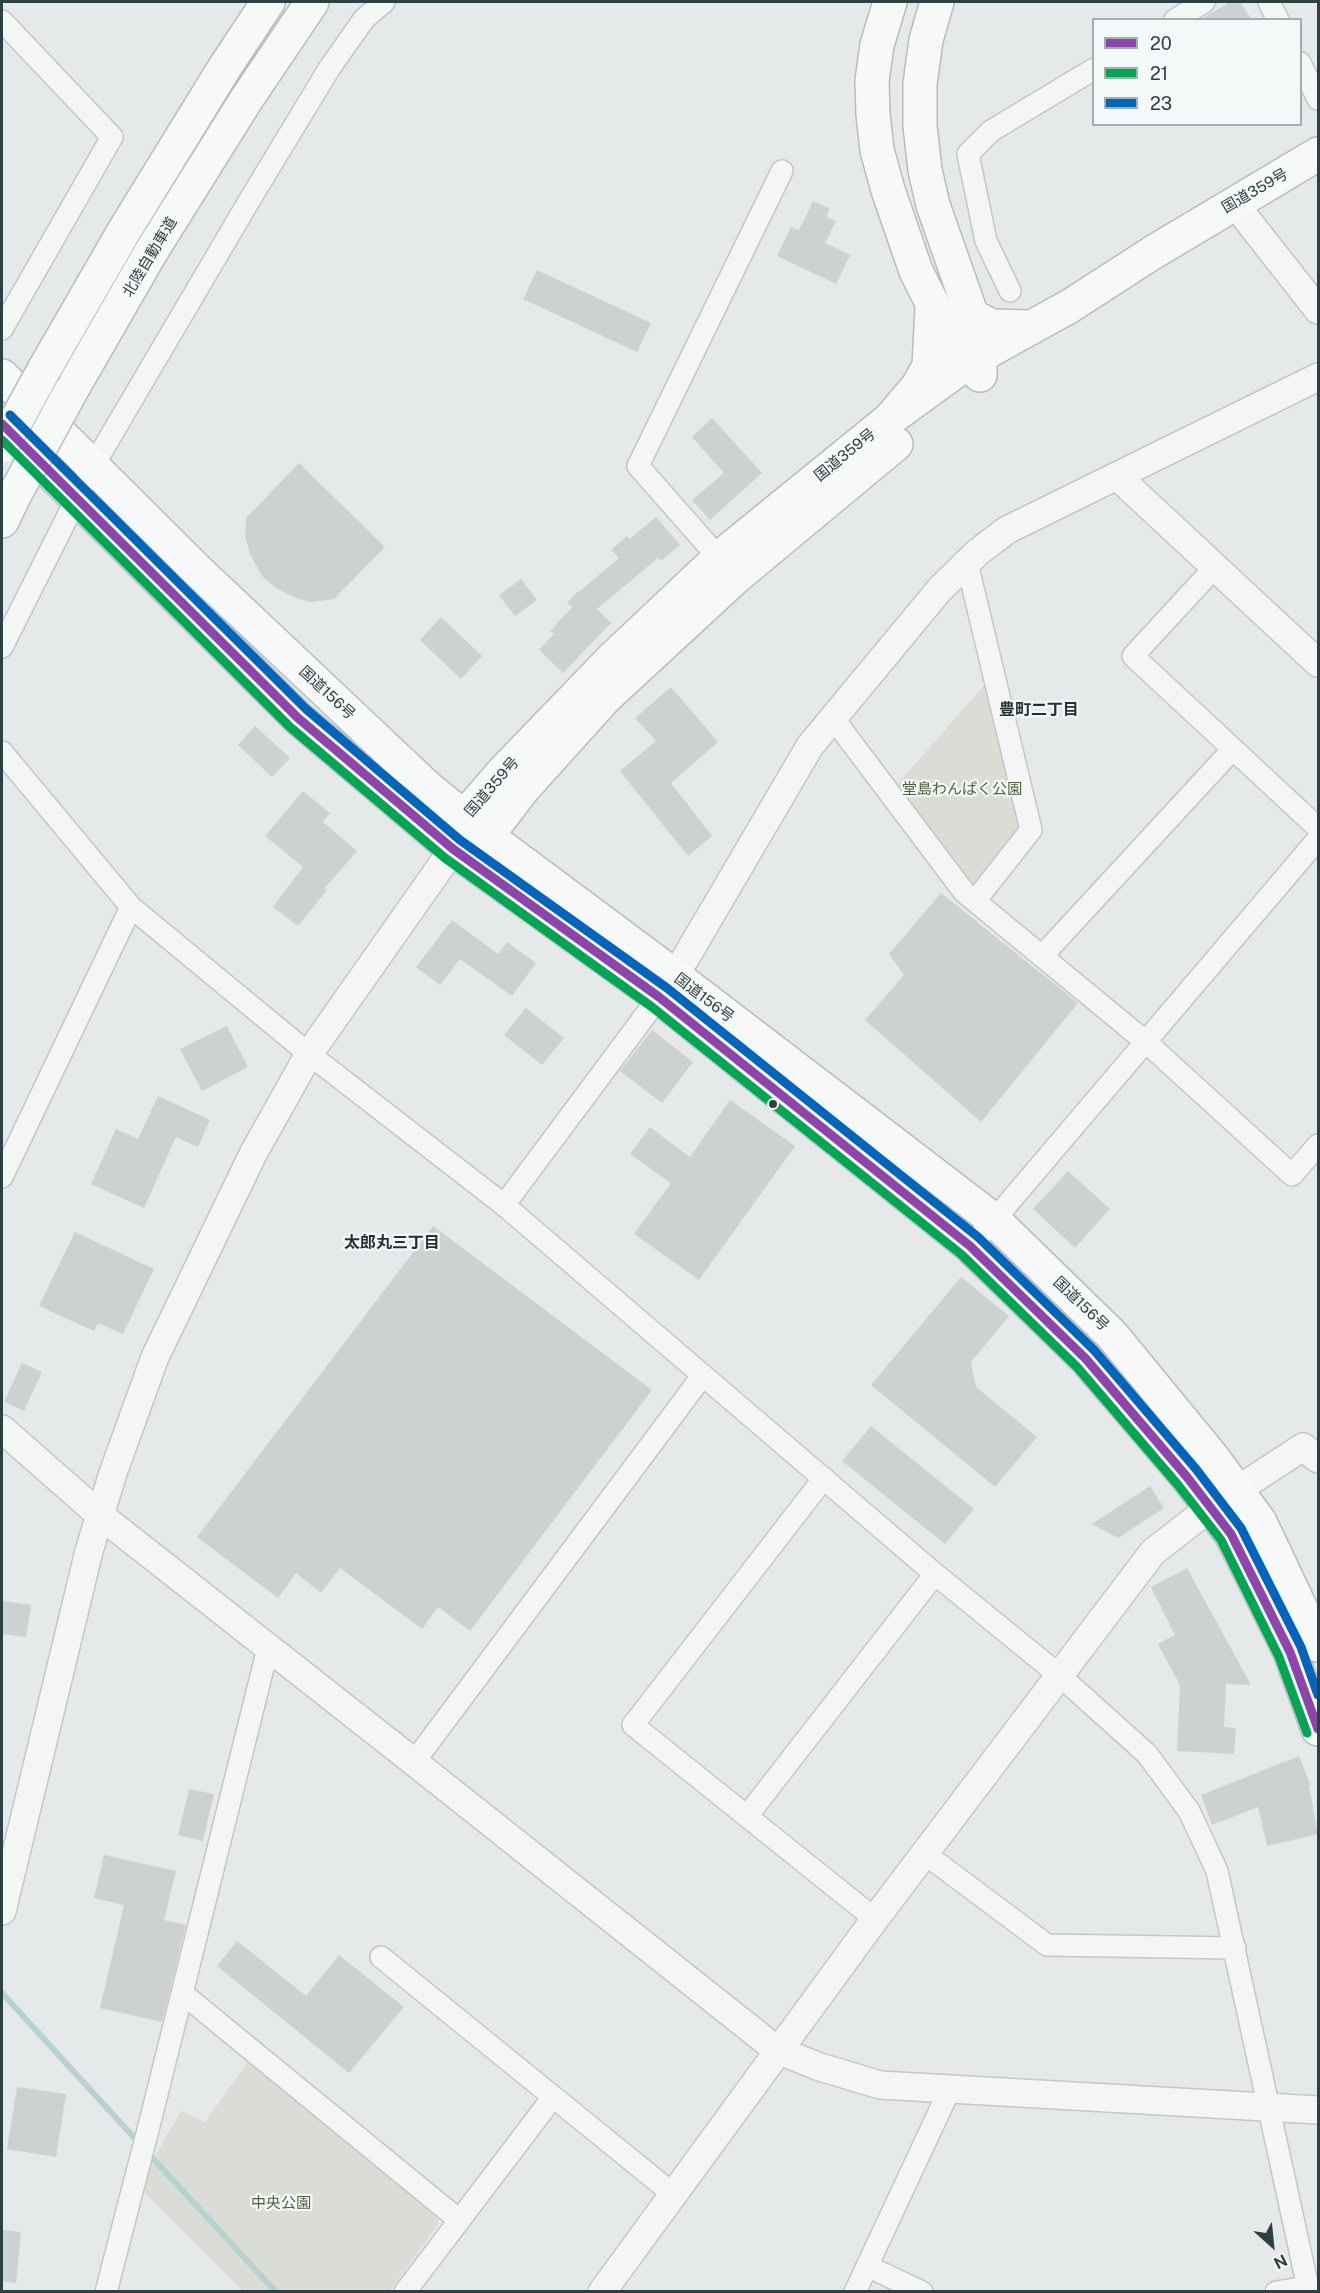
<!DOCTYPE html>
<html>
<head>
<meta charset="utf-8">
<style>
  body { margin:0 }
  #map { position:relative; width:1320px; height:2293px; overflow:hidden; background:#e5e9e9; font-family:"Public Sans",sans-serif }
  canvas { display:block }
  .frame { position:absolute; inset:0; border:3px solid #2c4142; pointer-events:none }
  .legend { position:absolute; left:1092px; top:18px; width:210px; height:108px; box-sizing:border-box; background:#f3f8f8; border:2px solid #a3afaf; margin:0; padding:8px 10px; list-style:none; font-size:18px; color:#2c4142 }
  .legend li { display:flex; align-items:center; gap:12px; height:30px }
  .legend b { width:30px; border:2px solid #a3afaf }
  .north { position:absolute; left:1242px; top:2215px; width:60px; height:60px; -webkit-text-stroke:4px #f3f8f8; paint-order:stroke; rotate:153deg; font-size:16px; font-weight:700; line-height:24px; text-align:center; color:#2c4142 }
  .north::after { content:''; display:block; margin:auto; width:21px; height:27px; background:#2c4142; clip-path:polygon(50% 0,100% 100%,50% 72%,0 100%) }
</style>
</head>
<body>
<div id="map">
<canvas width="1320" height="2293"></canvas>
<div class="frame"></div>
<ul class="legend">
<li><b style="height:8px;background:#8e44ad"></b>20</li>
<li><b style="height:8px;background:#00a651"></b>21</li>
<li><b style="height:8px;background:#0065bd"></b>23</li>
</ul>
<div class="north">N</div>
</div>
<script>
const ctx = document.querySelector('canvas').getContext('2d');
ctx.lineJoin = 'round';
function paint(path, color) { ctx.fillStyle = color; ctx.fill(path, 'evenodd'); }
const poly = rows => new Path2D(rows.map(r => 'M' + r).join(''));
function strokePath(path, color, width, dash) { ctx.strokeStyle = color; ctx.lineWidth = width; ctx.lineCap = dash ? 'butt' : 'round'; ctx.setLineDash(dash || []); ctx.stroke(path); }
function label(font, color, halo, rows, align = 'center') {
  ctx.font = font + ' "Public Sans","Noto Sans JP",sans-serif'; ctx.lineWidth = 4.5; ctx.setLineDash([]); ctx.textBaseline = 'middle'; ctx.strokeStyle = halo; ctx.fillStyle = color; for (const [text, x, y, turn = 0] of rows) {
    ctx.save(); ctx.translate(x, y); ctx.rotate((+turn || 0) * Math.PI / 180); ctx.textAlign = isNaN(turn) ? turn : align; if (halo) ctx.strokeText(text, 0, 0); ctx.fillText(text, 0, 0); ctx.restore();
  }
}
paint(poly([
  [986,683,1026,829,974,894,896,786],
  [248,2062,437,2215,439,2223,390,2291,243,2291,138,2186,181,2111,205,2122]
]), '#daddd5');
strokePath(poly([
  [2,1993,139,2143],
  [148,2153,276,2292]
]), '#b5d3d1', 6);
paint(poly([
  [1230,2,1240,2,1252,20,1200,20],
  [813,201,830,209,826,217,836,221,825,243,850,255,836,284,777,256,791,227,799,230],
  [537,270,651,323,637,352,523,299],
  [712,418,762,473,710,520,692,500,724,473,692,437],
  [299,463,385,547,334,599,310,602,293,597,276,588,262,576,251,556,245,537,246,518],
  [656,517,680,545,661,561,658,558,597,609,611,623,563,673,539,650,554,634,550,631,572,607,567,603,578,591,579,592,619,558,611,550,627,536,630,539],
  [521,579,537,600,515,616,499,595],
  [441,617,482,656,461,679,420,640],
  [671,687,718,742,671,783,712,836,688,856,620,771,656,741,635,718],
  [255,726,290,758,272,777,238,745],
  [303,791,330,813,323,822,357,851,325,888,327,890,298,926,273,907,303,867,265,836],
  [941,893,1078,1003,981,1122,865,1020,904,975,889,954],
  [452,920,498,954,507,942,536,963,512,996,460,959,440,985,416,967],
  [526,1008,564,1038,542,1065,504,1035],
  [227,1026,248,1067,202,1091,180,1049],
  [652,1030,693,1062,662,1103,620,1071],
  [158,1096,210,1120,198,1147,176,1137,144,1208,91,1184,116,1129,138,1139],
  [730,1100,795,1146,699,1280,634,1234,671,1183,630,1154,650,1127,690,1157],
  [1068,1171,1110,1209,1075,1248,1033,1209],
  [433,1226,652,1390,470,1631,438,1607,422,1629,340,1568,321,1593,296,1573,278,1598,197,1537],
  [75,1232,154,1269,123,1334,98,1323,94,1331,39,1306],
  [961,1277,1009,1316,971,1362,976,1387,1037,1437,995,1487,871,1385],
  [22,1363,42,1372,24,1411,4,1402],
  [871,1426,974,1509,945,1544,842,1461],
  [1150,1486,1164,1508,1118,1538,1092,1524],
  [1187,1568,1251,1685,1226,1684,1224,1727,1236,1728,1234,1754,1177,1751,1180,1685,1158,1644,1175,1635,1151,1587],
  [2,1601,31,1605,26,1637,2,1634],
  [1299,1756,1311,1786,1309,1786,1318,1834,1267,1846,1258,1807,1212,1825,1201,1795],
  [189,1789,214,1794,203,1841,178,1835],
  [104,1855,176,1871,164,1920,186,1925,162,2022,100,2008,124,1905,94,1898],
  [237,1941,306,1996,339,1955,404,2007,349,2073,217,1966],
  [17,2087,66,2094,56,2157,7,2149],
  [2,2230,21,2232,16,2283,2,2281]
]), '#cdd1d1');
const minor = poly([
  [1269,2,1278,20],
  [1175,20,1204,2],
  [2,21,112,137,2,329],
  [1300,63,1318,99],
  [1010,291,986,241,968,154,991,131,1094,69],
  [719,558,638,466,782,171],
  [967,563,1031,830,975,901],
  [1215,567,1133,656,1318,828],
  [2,647,93,466,252,196,329,69,364,19,384,2],
  [833,718,964,892,1146,1042,1292,1175,1318,1145],
  [2,752,131,907,309,1054,504,1205,935,1574,1059,1675,1147,1754,1189,1811,1217,1871,1309,2292],
  [1042,956,1233,749],
  [2,1177,131,907],
  [504,1205,659,997],
  [970,1246,994,1220,1318,839],
  [824,1478,633,1725,875,1919],
  [414,1762,703,1375],
  [747,1816,935,1574],
  [924,1853,1047,1945,1235,1948],
  [381,1957,673,2194],
  [182,1993,459,2220],
  [867,2266,922,2292],
  [106,2292,150,2122,268,1648],
  [405,2292,553,2097],
  [855,2292,949,2091],
  [1276,2292,1308,2287]
]);
const tertiary = poly([
  [1234,203,1318,310],
  [1118,477,1318,663],
  [675,976,810,746,940,589,978,552,1007,530,1318,377],
  [2,1429,101,1516,414,1762,777,2050,820,2067,880,2085,1318,2110],
  [2,1911,89,1551,113,1473,155,1357,253,1154,309,1054,453,849],
  [602,2292,875,1919,1153,1552,1211,1507,1303,1447,1318,1459]
]);
const trunk = poly([
  [2,376,197,570,427,787,487,836,675,976,994,1220,1112,1335,1213,1458,1260,1522,1318,1645],
  [2,424,298,718,453,849,659,997,970,1246,1086,1359,1187,1477,1231,1534,1290,1652,1318,1729],
  [458,836,464,817,503,772,613,658,719,558,890,419,967,363,1070,306,1152,253,1318,154],
  [466,844,487,836,523,789,605,698,736,577,896,444]
]);
const motorway = poly([
  [890,2,877,45,872,81,873,114,877,150,888,190,916,271,948,335,967,363,980,375],
  [937,2,926,40,920,84,920,126,925,170,933,205,972,316,980,355,980,375],
  [972,316,992,326,1030,327],
  [45,368,124,231,225,67,268,2],
  [71,391,151,252,246,100,312,2],
  [890,419,918,386,929,366,932,308],
  [2,521,15,494]
]);
strokePath(minor, '#c3c7c7', 24);
strokePath(tertiary, '#c3c7c7', 30);
strokePath(trunk, '#b7bdbe', 36);
strokePath(motorway, '#b7bdbe', 36);
strokePath(minor, '#f4f6f6', 21);
strokePath(tertiary, '#f4f6f6', 27);
strokePath(trunk, '#f7f8f8', 33);
strokePath(motorway, '#f7f8f8', 33);
const motorwayBridge = poly([
  [2,446,45,368],
  [15,494,71,391]
]);
strokePath(motorwayBridge, '#b7bdbe', 36, []);
strokePath(motorwayBridge, '#f7f8f8', 33);
strokePath(poly([
  [2,424,298,718,453,849,659,997,970,1246,1086,1359,1187,1477,1231,1534,1290,1652,1318,1729]
]), '#8e44ad', 9);
strokePath(poly([
  [2,440,290,727,445,858,652,1007,962,1255,1077,1367,1178,1485,1221,1540,1279,1657,1307,1733]
]), '#00a651', 9);
strokePath(poly([
  [10,415,306,709,460,840,667,988,978,1237,1094,1350,1196,1469,1241,1528,1301,1647,1318,1695]
]), '#0065bd', 9);
for (const [x, y, r, color] of [
  [773,1104,5,"#2c4142"]
]) { const dot = new Path2D(); dot.arc(x, y, r, 0, 2 * Math.PI); ctx.fillStyle = color; ctx.fill(dot); strokePath(dot, '#f3f8f8', 2); }
label('15px', '#2c4142', '#f3f8f8', [
  ["国道359号",1255,191,-30],
  ["北陸自動車道",150,257,-59],
  ["国道359号",845,455,-39],
  ["国道156号",327,693,43],
  ["国道359号",492,787,-49],
  ["国道156号",704,998,37],
  ["国道156号",1081,1304,44]
]);
label('15px', '#545e39', '#f3f8f8', [
  ["堂島わんぱく公園",962,789],
  ["中央公園",281,2203]
]);
label('bold 16px', '#1e3133', '#f3f8f8', [
  ["豊町二丁目",1039,710],
  ["太郎丸三丁目",392,1243]
]);
</script>
</body>
</html>
